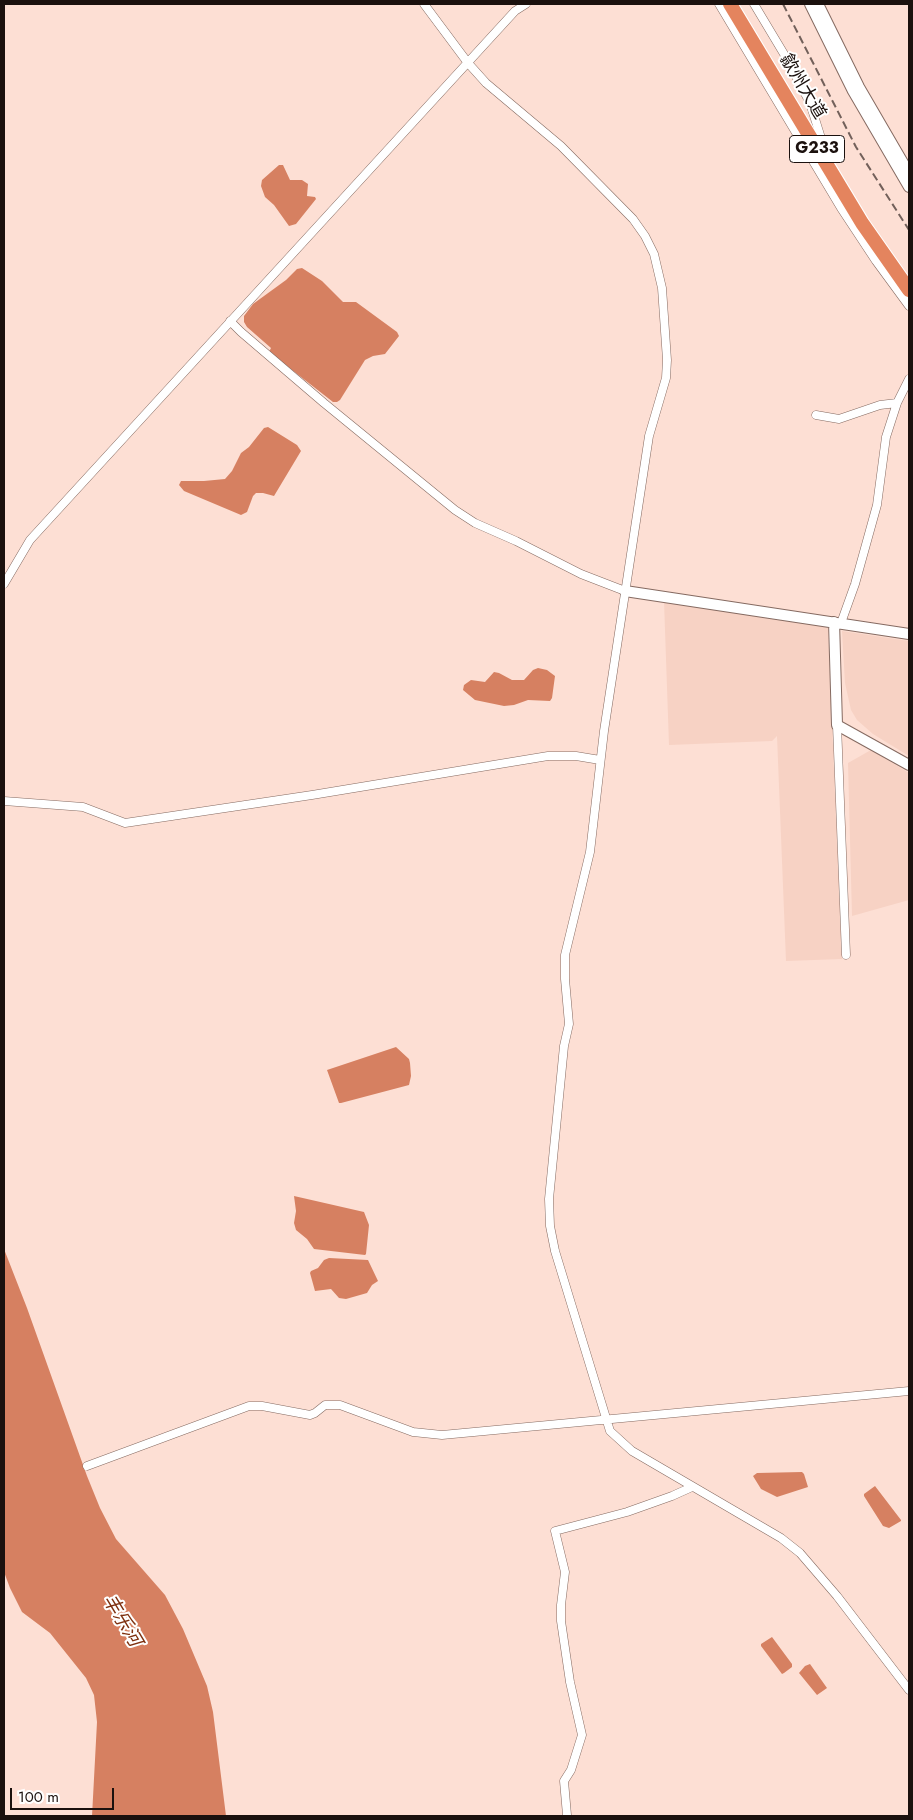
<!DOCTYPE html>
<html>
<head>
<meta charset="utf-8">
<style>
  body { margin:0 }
  #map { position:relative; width:913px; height:1820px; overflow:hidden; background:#fddfd4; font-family:Jost,sans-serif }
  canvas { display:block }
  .frame { position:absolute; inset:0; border:5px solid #1b110e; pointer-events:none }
  .scale { position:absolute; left:10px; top:1788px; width:104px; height:22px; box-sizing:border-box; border:2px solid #1b110e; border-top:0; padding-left:6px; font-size:15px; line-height:18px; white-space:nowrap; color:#1b110e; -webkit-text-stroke:4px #fff; paint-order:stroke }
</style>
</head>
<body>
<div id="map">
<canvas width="913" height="1820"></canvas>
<div class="frame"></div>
<div class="scale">100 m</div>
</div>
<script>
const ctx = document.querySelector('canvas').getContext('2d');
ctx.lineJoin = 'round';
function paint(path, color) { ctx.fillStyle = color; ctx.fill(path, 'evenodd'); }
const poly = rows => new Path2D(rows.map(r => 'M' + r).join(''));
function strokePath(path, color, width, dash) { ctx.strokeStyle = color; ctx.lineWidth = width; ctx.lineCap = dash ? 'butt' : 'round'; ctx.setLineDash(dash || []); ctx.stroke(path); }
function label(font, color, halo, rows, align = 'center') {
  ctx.font = font + ' Jost,"Noto Sans SC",sans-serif'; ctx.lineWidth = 4; ctx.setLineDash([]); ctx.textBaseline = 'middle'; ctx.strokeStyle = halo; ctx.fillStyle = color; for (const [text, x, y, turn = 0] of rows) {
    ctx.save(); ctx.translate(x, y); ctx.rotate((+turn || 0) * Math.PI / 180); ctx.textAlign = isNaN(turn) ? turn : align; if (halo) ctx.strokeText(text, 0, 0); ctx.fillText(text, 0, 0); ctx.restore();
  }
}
paint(poly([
  [664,601,828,627,842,959,786,961,777,736,772,741,669,745],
  [842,631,909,641,909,756,873,734,857,720,851,710,845,683],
  [871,750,909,773,909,900,852,916,848,763]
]), '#f7d2c4');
paint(poly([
  [279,165,283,165,290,180,302,180,308,184,307,196,315,197,316,199,296,224,289,226,274,205,265,197,261,186,262,180],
  [302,268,322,281,343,302,356,302,397,332,399,336,385,354,373,356,365,360,340,400,337,402,333,402,269,352,271,348,247,327,244,322,244,316,253,304,286,280,297,269],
  [268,427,297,445,301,451,274,496,263,493,256,493,253,496,247,512,241,515,184,491,179,485,181,481,204,481,225,479,232,471,241,453,249,447,264,428],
  [538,668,547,670,555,676,552,698,550,701,528,700,514,705,504,706,475,700,463,690,464,685,471,680,485,682,494,672,499,673,512,680,524,680,533,670],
  [396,1047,409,1059,410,1063,411,1076,409,1085,341,1103,339,1103,327,1070],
  [294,1196,364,1212,369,1225,366,1254,365,1255,314,1249,307,1239,296,1230,294,1223,296,1211],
  [4,1249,27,1308,87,1476,100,1508,116,1539,165,1595,183,1629,207,1686,213,1712,226,1816,92,1816,97,1722,94,1695,86,1678,50,1633,22,1612,10,1588,4,1572],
  [329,1258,368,1260,378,1281,372,1285,367,1293,346,1299,339,1298,331,1289,315,1291,310,1273,311,1271,318,1268,324,1260],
  [802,1472,804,1474,808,1487,777,1497,761,1489,753,1476,757,1473],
  [875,1486,901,1520,901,1521,889,1528,883,1526,864,1496,864,1494],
  [772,1637,792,1664,792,1667,784,1673,782,1674,761,1646,761,1644],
  [810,1664,827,1688,817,1695,799,1673,805,1666]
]), '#d68061');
const minor = poly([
  [424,4,468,63,486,83,561,146,633,219,645,236,654,254,662,288,667,360,666,378,649,436,604,731,590,852,565,955,565,979,569,1024,564,1046,549,1199,550,1226,555,1251,610,1431,632,1451,781,1538,800,1553,837,1596,909,1690],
  [719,4,841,208,876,261,909,306],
  [754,4,784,54,810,103,821,138],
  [230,321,241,332,324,403,455,510,475,523,516,541,581,574,625,591],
  [816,415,839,419,880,405,897,403],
  [4,584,30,540,515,11,526,4],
  [841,623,855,584,877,505,886,437,897,403,909,379],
  [837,725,846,955],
  [4,801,83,807,125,823,312,795,548,756,576,756,600,760],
  [87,1466,249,1406,262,1406,310,1415,315,1413,325,1405,340,1405,413,1432,442,1435,909,1391],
  [567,1815,564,1781,571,1770,582,1735,570,1682,561,1621,561,1605,565,1572,555,1531,627,1512,672,1496,692,1487]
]);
const tertiary = poly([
  [810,4,853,91,909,187],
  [818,4,859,87,909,173],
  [625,591,909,634],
  [834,622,837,725,909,765]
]);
const trunk = poly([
  [730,4,862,223,909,290]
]);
strokePath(minor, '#856a61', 9);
strokePath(tertiary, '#856a61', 12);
strokePath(trunk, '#fff', 16);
strokePath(minor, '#fff', 8);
strokePath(tertiary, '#fff', 10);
strokePath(trunk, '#e4845e', 14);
strokePath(poly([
  [783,4,856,147,909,230]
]), '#72605a', 2, [8, 4]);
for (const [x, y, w] of [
  [817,149,55]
]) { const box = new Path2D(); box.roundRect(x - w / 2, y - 13.5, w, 27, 4); ctx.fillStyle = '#fff'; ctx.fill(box); strokePath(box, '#1b110e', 1); }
label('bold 16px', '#1b110e', null, [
  ["G233",817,149]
]);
label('18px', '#1b110e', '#fff', [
  ["歙州大道",802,87,59]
]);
label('italic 19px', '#7e300f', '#fff', [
  ["丰乐河",121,1621,59]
]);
</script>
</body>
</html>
